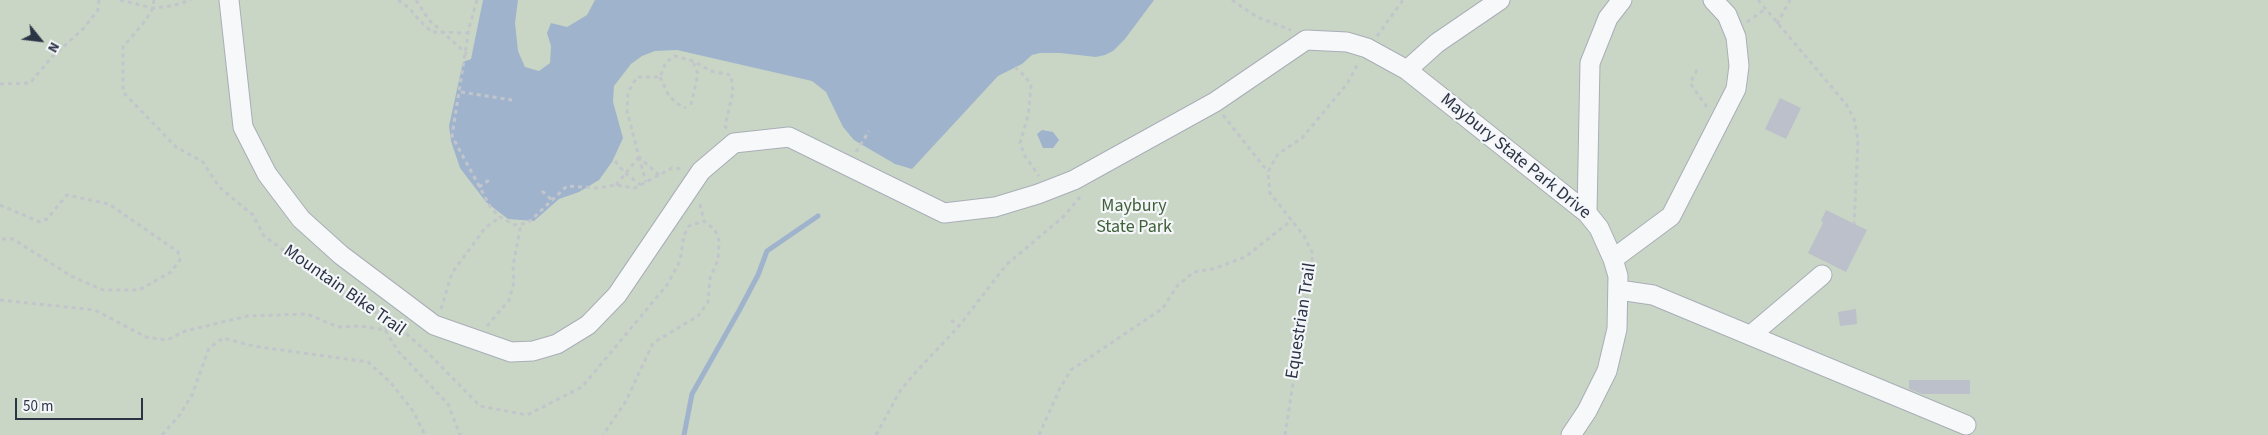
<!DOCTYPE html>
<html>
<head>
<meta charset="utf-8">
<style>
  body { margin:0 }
  #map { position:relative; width:2268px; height:435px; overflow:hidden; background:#e4e7ec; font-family:"Source Sans 3",sans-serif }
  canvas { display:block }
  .north { position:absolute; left:15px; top:15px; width:50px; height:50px; -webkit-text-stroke:4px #f4f6f9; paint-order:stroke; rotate:119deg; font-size:14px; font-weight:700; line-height:20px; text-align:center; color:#2b3445 }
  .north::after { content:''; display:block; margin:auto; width:18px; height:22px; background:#2b3445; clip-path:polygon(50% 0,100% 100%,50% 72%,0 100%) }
  .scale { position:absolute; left:15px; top:398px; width:128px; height:22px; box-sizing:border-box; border:2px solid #2b3445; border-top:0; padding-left:6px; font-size:15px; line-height:18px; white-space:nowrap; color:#2b3445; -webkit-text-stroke:4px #f4f6f9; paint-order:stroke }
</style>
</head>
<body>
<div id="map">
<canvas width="2268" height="435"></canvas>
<div class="north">N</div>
<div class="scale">50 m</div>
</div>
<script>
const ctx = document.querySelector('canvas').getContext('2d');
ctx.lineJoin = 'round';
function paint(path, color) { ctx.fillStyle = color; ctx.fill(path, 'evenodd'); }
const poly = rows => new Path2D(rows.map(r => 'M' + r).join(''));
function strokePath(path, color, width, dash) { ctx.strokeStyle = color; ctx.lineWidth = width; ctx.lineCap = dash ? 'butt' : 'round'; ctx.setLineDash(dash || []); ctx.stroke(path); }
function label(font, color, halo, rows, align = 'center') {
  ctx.font = font + ' "Source Sans 3",sans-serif'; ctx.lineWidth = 4.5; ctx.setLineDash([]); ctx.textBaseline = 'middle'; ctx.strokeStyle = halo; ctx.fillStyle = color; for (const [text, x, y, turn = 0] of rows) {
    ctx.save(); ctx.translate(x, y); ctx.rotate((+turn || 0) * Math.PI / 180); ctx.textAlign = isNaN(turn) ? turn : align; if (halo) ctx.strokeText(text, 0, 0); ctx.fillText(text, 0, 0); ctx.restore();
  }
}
paint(poly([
  [0,0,2268,0,2268,435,0,435]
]), '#c9d6c5');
paint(poly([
  [483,0,518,0,515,23,518,51,525,67,539,71,550,63,551,46,547,33,551,23,567,27,587,15,595,0,1154,0,1125,39,1113,51,1105,55,1096,57,1060,53,1040,53,1032,55,1022,64,998,76,912,169,895,164,854,140,843,127,826,92,812,81,677,50,655,51,642,56,631,64,614,86,613,102,623,138,612,162,599,180,579,192,559,199,534,221,508,219,486,202,460,168,451,141,449,126,463,62,471,59],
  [1042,130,1053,132,1059,140,1053,148,1043,148,1037,134]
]), '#9fb4cc');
strokePath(poly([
  [684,435,692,394,740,309,758,275,767,251,818,216]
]), '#9fb4cc', 5);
paint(poly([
  [1780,98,1801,108,1786,139,1765,129],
  [1826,210,1867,230,1846,272,1808,253,1823,223,1821,221],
  [1856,309,1857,324,1840,326,1838,312],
  [1909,380,1970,380,1970,394,1922,394,1909,389]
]), '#bbc0ca');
const minor = poly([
  [229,0,243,127,267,174,301,219,341,255,434,325,511,352,533,351,557,344,588,325,617,295,701,171,734,143,789,137,944,213,995,207,1038,194,1074,180,1215,102,1306,40,1347,42,1367,48,1407,70,1587,213,1599,228,1613,259,1618,276,1617,329,1607,371,1587,411,1571,435],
  [1407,70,1437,43,1500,0],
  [1587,213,1590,63,1608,18,1622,0],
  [1613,259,1671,216,1736,89,1739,66,1736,37,1727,15,1713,0],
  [1619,290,1653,295,1966,425],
  [1751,335,1822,275]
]);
strokePath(minor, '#a9aeb7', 21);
strokePath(poly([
  [120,0,153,8,172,6,191,0],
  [154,0,153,8,146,20,123,47,123,92,176,147,203,162,219,187,253,215,264,236,350,298,393,322,427,352,480,406,527,415,582,387,667,285,680,261,684,235,689,226,704,221,715,230,719,241,718,260,710,278,708,302,698,316,653,343,626,401,603,435],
  [398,0,409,8,420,21,432,32,469,33],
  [416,0,429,20,467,54],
  [477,0,469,28,452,136,491,208,500,217,515,225,528,223,567,186,596,188,616,185,635,188,672,168,682,169],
  [1232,0,1257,17,1291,30],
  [1758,0,1846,104,1854,119,1858,140,1854,224],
  [1747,22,1764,10],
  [1777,24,1790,0],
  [1377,36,1403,0],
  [1015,67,1026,77,1031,86,1028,116,1020,143,1025,156,1039,176],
  [1697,70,1690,83,1707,107],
  [660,77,669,96,678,104,686,108],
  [0,84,30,83,52,57,83,29,98,10,99,0],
  [461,92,512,100],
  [691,105,698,74,693,62],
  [1223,115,1268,172],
  [856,152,869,131],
  [639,157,646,182],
  [615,161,625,173,641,185],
  [659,175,639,157,627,111,628,92,637,77,660,77,666,62,675,56,693,61,711,71,731,75,733,92,725,126,727,129],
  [616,185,639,157],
  [479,187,489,180],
  [542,191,552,200],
  [700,204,704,221],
  [0,205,40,222,47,219,67,195,109,204,171,247,178,252,180,260,171,272,139,290,103,290,71,276,13,239,0,239],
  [0,300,95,310,146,337,167,340,185,331,248,316,307,314,338,327,360,326,385,330,398,351,448,404,460,435],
  [441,309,452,273,485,228,500,217],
  [951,320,959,326],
  [487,326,509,300,514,282,513,266,521,224],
  [385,330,394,321],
  [162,435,179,416,192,395,209,348,223,338,253,346,368,362,391,383,413,411,425,435],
  [876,435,900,391,915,373,959,326,1006,265,1063,217,1080,197],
  [1039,435,1060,388,1071,370,1163,308,1177,286,1194,272,1213,269,1245,257,1292,220],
  [1285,435,1313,254,1304,236,1270,193,1268,172,1278,154,1302,138,1347,84,1358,64]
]), '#c2c5cb', 3, [4, 4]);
strokePath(minor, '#f7f8fa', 19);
label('18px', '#2b3445', '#f4f6f9', [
  ["Maybury State Park Drive",1515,157,39],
  ["Mountain Bike Trail",344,291,35],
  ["Equestrian Trail",1302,321,-81]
]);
label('18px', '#3f6138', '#f4f6f9', [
  ["Maybury",1134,207],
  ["State Park",1134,228]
]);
</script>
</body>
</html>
